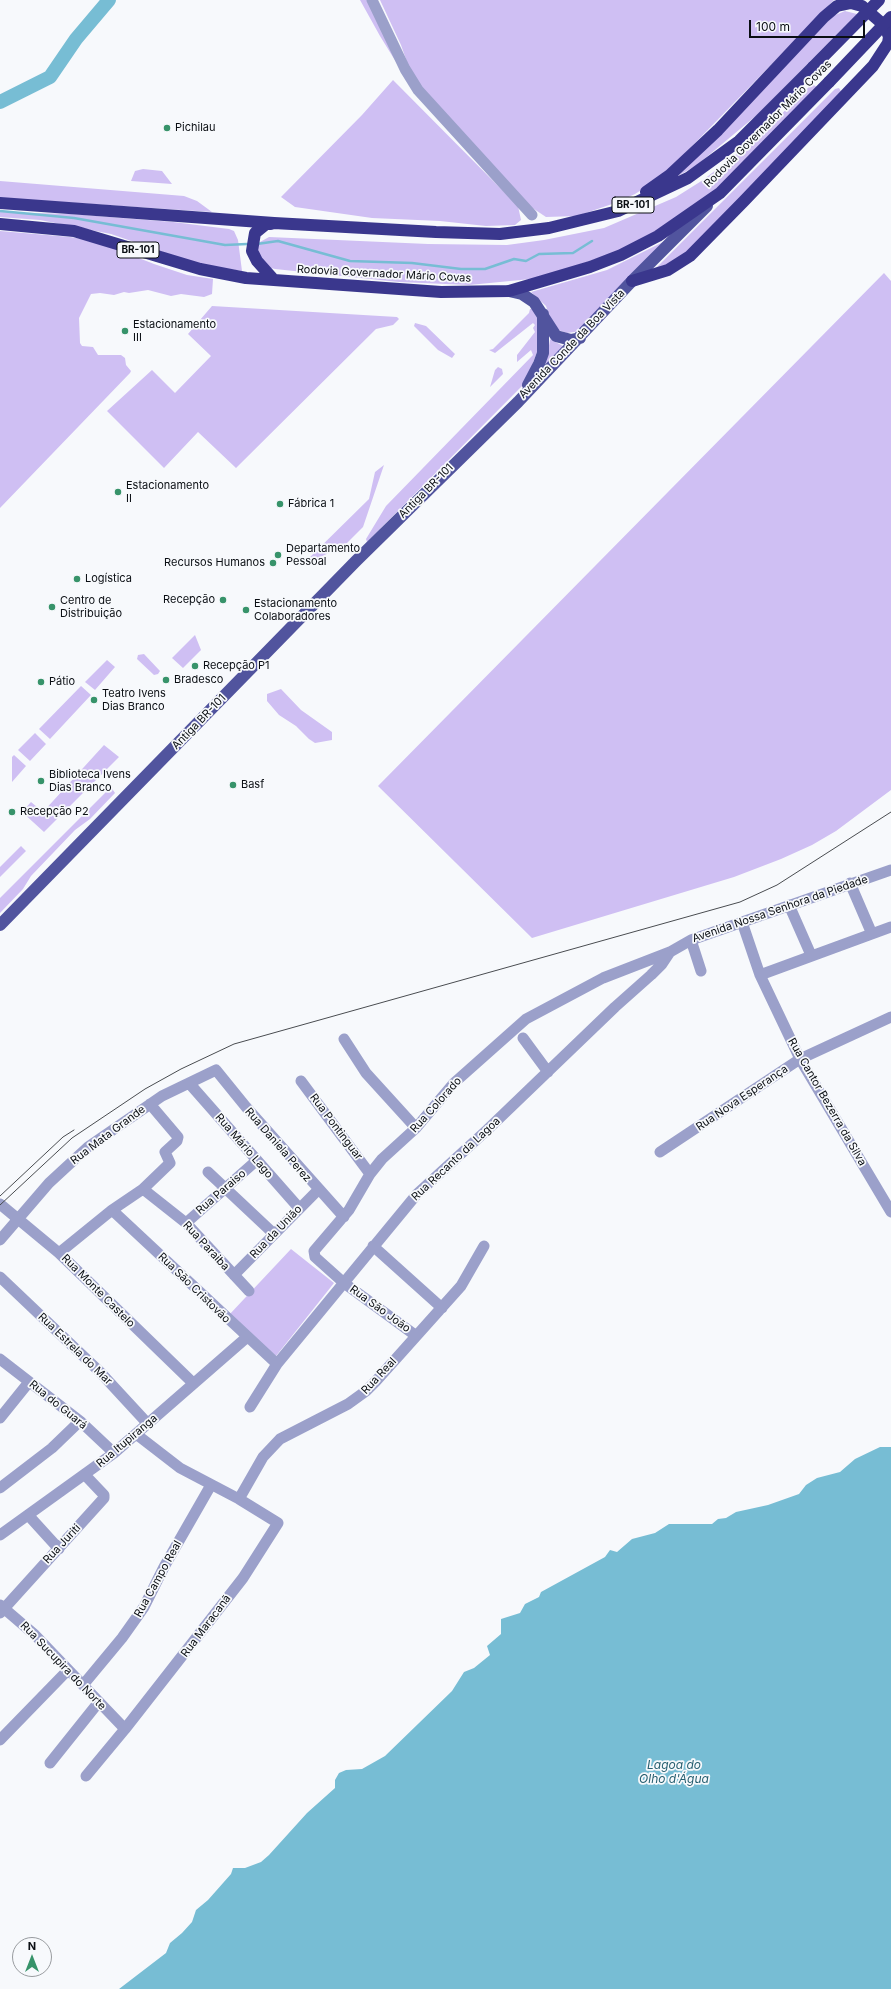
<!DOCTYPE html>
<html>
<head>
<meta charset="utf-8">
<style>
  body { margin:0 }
  #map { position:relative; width:891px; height:1989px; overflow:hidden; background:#f7f9fc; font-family:Inter,sans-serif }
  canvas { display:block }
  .north { position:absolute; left:12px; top:1937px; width:40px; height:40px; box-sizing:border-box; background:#f7f9fc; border:1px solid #989b9f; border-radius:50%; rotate:0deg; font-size:11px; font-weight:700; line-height:16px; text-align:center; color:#0a0e13 }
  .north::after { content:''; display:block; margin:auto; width:14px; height:18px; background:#37936a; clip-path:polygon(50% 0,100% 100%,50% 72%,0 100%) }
  .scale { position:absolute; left:749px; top:20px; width:116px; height:18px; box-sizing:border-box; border:2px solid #0a0e13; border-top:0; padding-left:5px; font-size:12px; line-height:14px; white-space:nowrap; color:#0a0e13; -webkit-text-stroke:3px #f7f9fc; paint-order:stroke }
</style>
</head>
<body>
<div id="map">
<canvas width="891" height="1989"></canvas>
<div class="north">N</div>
<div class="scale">100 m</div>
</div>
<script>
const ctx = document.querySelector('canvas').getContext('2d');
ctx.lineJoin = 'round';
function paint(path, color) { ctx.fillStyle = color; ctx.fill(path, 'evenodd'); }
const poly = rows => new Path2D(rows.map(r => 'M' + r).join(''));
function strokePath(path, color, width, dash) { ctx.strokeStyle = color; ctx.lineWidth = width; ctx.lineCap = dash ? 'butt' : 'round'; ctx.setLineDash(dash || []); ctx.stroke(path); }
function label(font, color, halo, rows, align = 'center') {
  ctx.font = font + ' Inter,sans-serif'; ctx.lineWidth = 3.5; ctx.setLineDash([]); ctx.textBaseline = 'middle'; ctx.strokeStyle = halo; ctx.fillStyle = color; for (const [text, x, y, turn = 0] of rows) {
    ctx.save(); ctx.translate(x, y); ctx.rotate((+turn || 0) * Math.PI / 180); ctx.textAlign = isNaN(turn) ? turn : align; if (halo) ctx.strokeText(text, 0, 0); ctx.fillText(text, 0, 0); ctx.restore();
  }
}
paint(poly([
  [360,0,368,0,396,62,380,36],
  [380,0,834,0,663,176,635,194,618,202,577,216,546,217,528,205,413,79,401,45],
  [845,11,857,14,758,114,697,165,678,176,833,16],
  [393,80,518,206,521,220,515,225,486,226,440,221,372,218,295,207,281,197,362,115],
  [812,84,817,87,707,198,633,246,541,278,469,285,399,282,275,269,271,268,259,256,258,248,260,242,269,237,428,244,507,245,544,240,604,228,676,197,703,180,757,138],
  [839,88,842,93,685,254,672,264,656,268,835,89],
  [143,169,162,171,172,184,131,181,135,171],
  [0,181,184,196,197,201,212,212,0,198],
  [0,212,71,214,173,222,229,229,234,231,238,240,242,271,210,266,180,258,111,234,40,220,0,217],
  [0,231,70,237,83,239,111,247,154,264,187,275,213,279,212,294,204,297,181,294,171,296,148,290,129,293,124,292,114,295,100,293,91,294,79,318,80,343,82,346,93,347,98,355,121,355,125,358,126,365,131,371,130,373,0,508],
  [667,240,579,331,574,332,567,333,558,330,551,321,546,306,531,292,607,270],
  [884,273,891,281,891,790,836,831,812,845,781,859,734,877,532,938,378,786],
  [212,306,397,317,399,319,393,325,376,329,236,468,198,432,164,468,107,411,152,370,175,393,211,356,188,334],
  [530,309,532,309,538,315,540,344,526,382,367,542,366,539,386,506,533,355,531,350,517,362,517,355,535,332,533,328,535,325,533,323,495,353,489,350,493,349,529,313],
  [415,323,426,326,455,354,452,358,438,350,414,326],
  [550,339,563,346,545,367,550,340],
  [498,367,502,369,503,374,490,387,495,370],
  [384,465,363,527,345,545,306,564,305,562,369,499,375,472],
  [195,635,201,650,183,668,172,658],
  [144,654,160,671,158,674,154,675,137,659,138,655],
  [107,660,115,667,95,690,85,682],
  [81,686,91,695,50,739,39,729],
  [281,689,301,710,332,732,332,740,315,743,309,739,296,726,279,715,267,701,267,694],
  [35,733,46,744,30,761,18,750],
  [104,745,119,757,44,832,22,812,31,802,43,812],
  [14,755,26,766,12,782,12,757],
  [111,787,115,793,90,819,75,830,31,876,23,889,0,913,0,898],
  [21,846,26,851,0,877,0,867],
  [291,1249,334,1283,276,1356,229,1315]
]), '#cfbff3');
paint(poly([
  [880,1447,891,1447,891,1989,119,1989,166,1953,170,1943,182,1933,192,1922,196,1910,208,1900,231,1874,233,1868,245,1868,261,1862,269,1855,307,1813,335,1788,335,1780,339,1773,346,1770,362,1769,385,1756,452,1691,464,1672,474,1668,490,1655,487,1646,501,1634,501,1619,520,1613,525,1604,539,1597,541,1592,605,1557,610,1550,617,1552,632,1539,655,1533,669,1524,712,1524,718,1519,726,1518,736,1512,768,1505,799,1494,806,1485,817,1478,840,1472,855,1459]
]), '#77bdd4');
strokePath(poly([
  [0,211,74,218,225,245,247,244],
  [257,244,278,241,350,261,412,263,461,269,485,269,514,259,526,261,539,254,573,253,592,241]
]), '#77bdd4', 2.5);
strokePath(poly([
  [0,102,50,77,76,39,109,0]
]), '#77bdd4', 14);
strokePath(poly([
  [372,0,405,69,418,90,532,215],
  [850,883,872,934],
  [789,905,811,955],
  [742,922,760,975,800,1059,891,1212],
  [691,940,701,971],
  [760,975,891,927],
  [523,1038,548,1072],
  [344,1039,366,1073,416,1128],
  [301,1081,370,1174],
  [189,1083,299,1208],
  [660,1152,800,1059,891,1017],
  [208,1172,274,1234],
  [143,1189,186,1223,249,1291],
  [0,1204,59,1253,193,1383],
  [112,1210,277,1364],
  [186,1223,256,1161],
  [0,1240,49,1183,88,1147,162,1096,216,1070,246,1107,344,1217],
  [373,1246,442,1308],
  [59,1253,112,1210,143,1189,170,1163,165,1152,177,1141,178,1137,150,1104],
  [234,1275,318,1190],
  [0,1277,100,1372,148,1424],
  [415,1335,344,1283,315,1257,314,1251,349,1210,370,1174,382,1159,416,1128,454,1083,526,1019,603,978,670,952,691,940,891,870],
  [0,1359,80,1421,114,1453],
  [250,1407,277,1364,417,1194,487,1130,615,1007,651,975,662,964,670,952],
  [0,1418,29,1382],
  [0,1488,52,1448,80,1421],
  [239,1499,263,1457,280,1439,348,1404,366,1391,376,1381,461,1286,484,1246],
  [29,1516,59,1549],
  [0,1535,114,1453,246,1338],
  [0,1605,35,1635,125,1729],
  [0,1613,104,1498,104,1495,85,1475],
  [83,1685,122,1638,144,1607,164,1567,211,1485],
  [0,1740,68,1670],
  [50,1763,98,1703],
  [86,1776,125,1729,243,1578,278,1523,239,1499,180,1468,136,1434]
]), '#9ba0ca', 11);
strokePath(poly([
  [509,291,522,294,534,302,556,336,571,340,580,338],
  [528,385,539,364,543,353,543,314],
  [0,925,356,561,518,402,632,281,707,206]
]), '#51549e', 12);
strokePath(poly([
  [0,203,274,223,436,232,500,234,549,228,618,211,688,178,739,141,813,67],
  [0,224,74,231,200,269,246,278,441,292,509,291,590,267,621,255,658,236,720,193,829,82],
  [271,224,266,224,255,233,252,251,257,261,274,280],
  [632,281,668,270,690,256,744,201,873,66,888,43,889,37,885,26,862,6,851,3,837,6,824,17,718,130,670,175,646,192]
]), '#3a378d', 12);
strokePath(poly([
  [0,1196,63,1137,74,1130],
  [0,1205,72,1138,145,1089,181,1069,234,1044,740,902,777,885,891,812]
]), '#494c50', 1);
strokePath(poly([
  [813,67,879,0],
  [829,82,891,17]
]), '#3a378d', 12);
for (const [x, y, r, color] of [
  [167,128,4,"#37936a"],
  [125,331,4,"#37936a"],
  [118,492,4,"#37936a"],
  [280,504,4,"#37936a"],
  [278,555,4,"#37936a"],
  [273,563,4,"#37936a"],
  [77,579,4,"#37936a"],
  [223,600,4,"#37936a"],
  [52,607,4,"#37936a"],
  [246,610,4,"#37936a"],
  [195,666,4,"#37936a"],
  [166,680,4,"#37936a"],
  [41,682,4,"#37936a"],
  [94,700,4,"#37936a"],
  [41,781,4,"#37936a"],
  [233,785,4,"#37936a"],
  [12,812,4,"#37936a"]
]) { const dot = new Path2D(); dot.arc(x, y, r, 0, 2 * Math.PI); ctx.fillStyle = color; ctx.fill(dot); strokePath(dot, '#f7f9fc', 1.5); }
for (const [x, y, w] of [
  [633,205,42],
  [138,250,42]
]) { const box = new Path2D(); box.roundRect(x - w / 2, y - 8, w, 16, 3); ctx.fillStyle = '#f7f9fc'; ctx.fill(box); strokePath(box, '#0a0e13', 1); }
label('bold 10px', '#0a0e13', null, [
  ["BR-101",633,205],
  ["BR-101",138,250]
]);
label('11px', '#0a0e13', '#f7f9fc', [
  ["Rodovia Governador Mário Covas",768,124,-45],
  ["Rodovia Governador Mário Covas",384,274,3],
  ["Avenida Conde da Boa Vista",572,344,-46],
  ["Antiga BR-101",426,491,-45],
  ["Antiga BR-101",199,722,-46],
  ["Avenida Nossa Senhora da Piedade",780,909,-19],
  ["Rua Nova Esperança",742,1098,-34],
  ["Rua Cantor Bezerra da Silva",827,1102,60],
  ["Rua Colorado",436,1105,-48],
  ["Rua Pontinguar",336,1127,53],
  ["Rua Mata Grande",108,1135,-37],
  ["Rua Daniela Perez",278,1145,49],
  ["Rua Mário Lago",244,1146,49],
  ["Rua Recanto da Lagoa",456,1159,-43],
  ["Rua Paraiso",221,1192,-41],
  ["Rua da União",276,1232,-46],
  ["Rua Paraiba",206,1246,47],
  ["Rua São Cristovão",194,1288,44],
  ["Rua Monte Castelo",98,1291,45],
  ["Rua São João",380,1309,36],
  ["Rua Estrela do Mar",75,1349,44],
  ["Rua Real",379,1376,-47],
  ["Rua do Guará",58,1405,39],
  ["Rua Itupiranga",127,1441,-40],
  ["Rua Juriti",62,1544,-47],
  ["Rua Campo Real",158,1579,-61],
  ["Rua Maracanã",206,1626,-53],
  ["Rua Sucupira do Norte",63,1666,46]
]);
label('11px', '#0a0e13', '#f7f9fc', [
  ["Pichilau",175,128],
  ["Estacionamento",133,325],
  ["III",133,338],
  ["Estacionamento",126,486],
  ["II",126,499],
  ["Fábrica 1",288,504],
  ["Departamento",286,549],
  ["Pessoal",286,562],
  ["Recursos Humanos",265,563,"right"],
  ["Logística",85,579],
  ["Recepção",215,600,"right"],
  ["Centro de",60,601],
  ["Distribuição",60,614],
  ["Estacionamento",254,604],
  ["Colaboradores",254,617],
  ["Recepção P1",203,666],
  ["Bradesco",174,680],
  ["Pátio",49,682],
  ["Teatro Ivens",102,694],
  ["Dias Branco",102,707],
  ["Biblioteca Ivens",49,775],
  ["Dias Branco",49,788],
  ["Basf",241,785],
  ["Recepção P2",20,812]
], 'left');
label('italic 12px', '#265f70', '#f7f9fc', [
  ["Lagoa do",674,1765],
  ["Olho d'Água",674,1779]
]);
</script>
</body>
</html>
